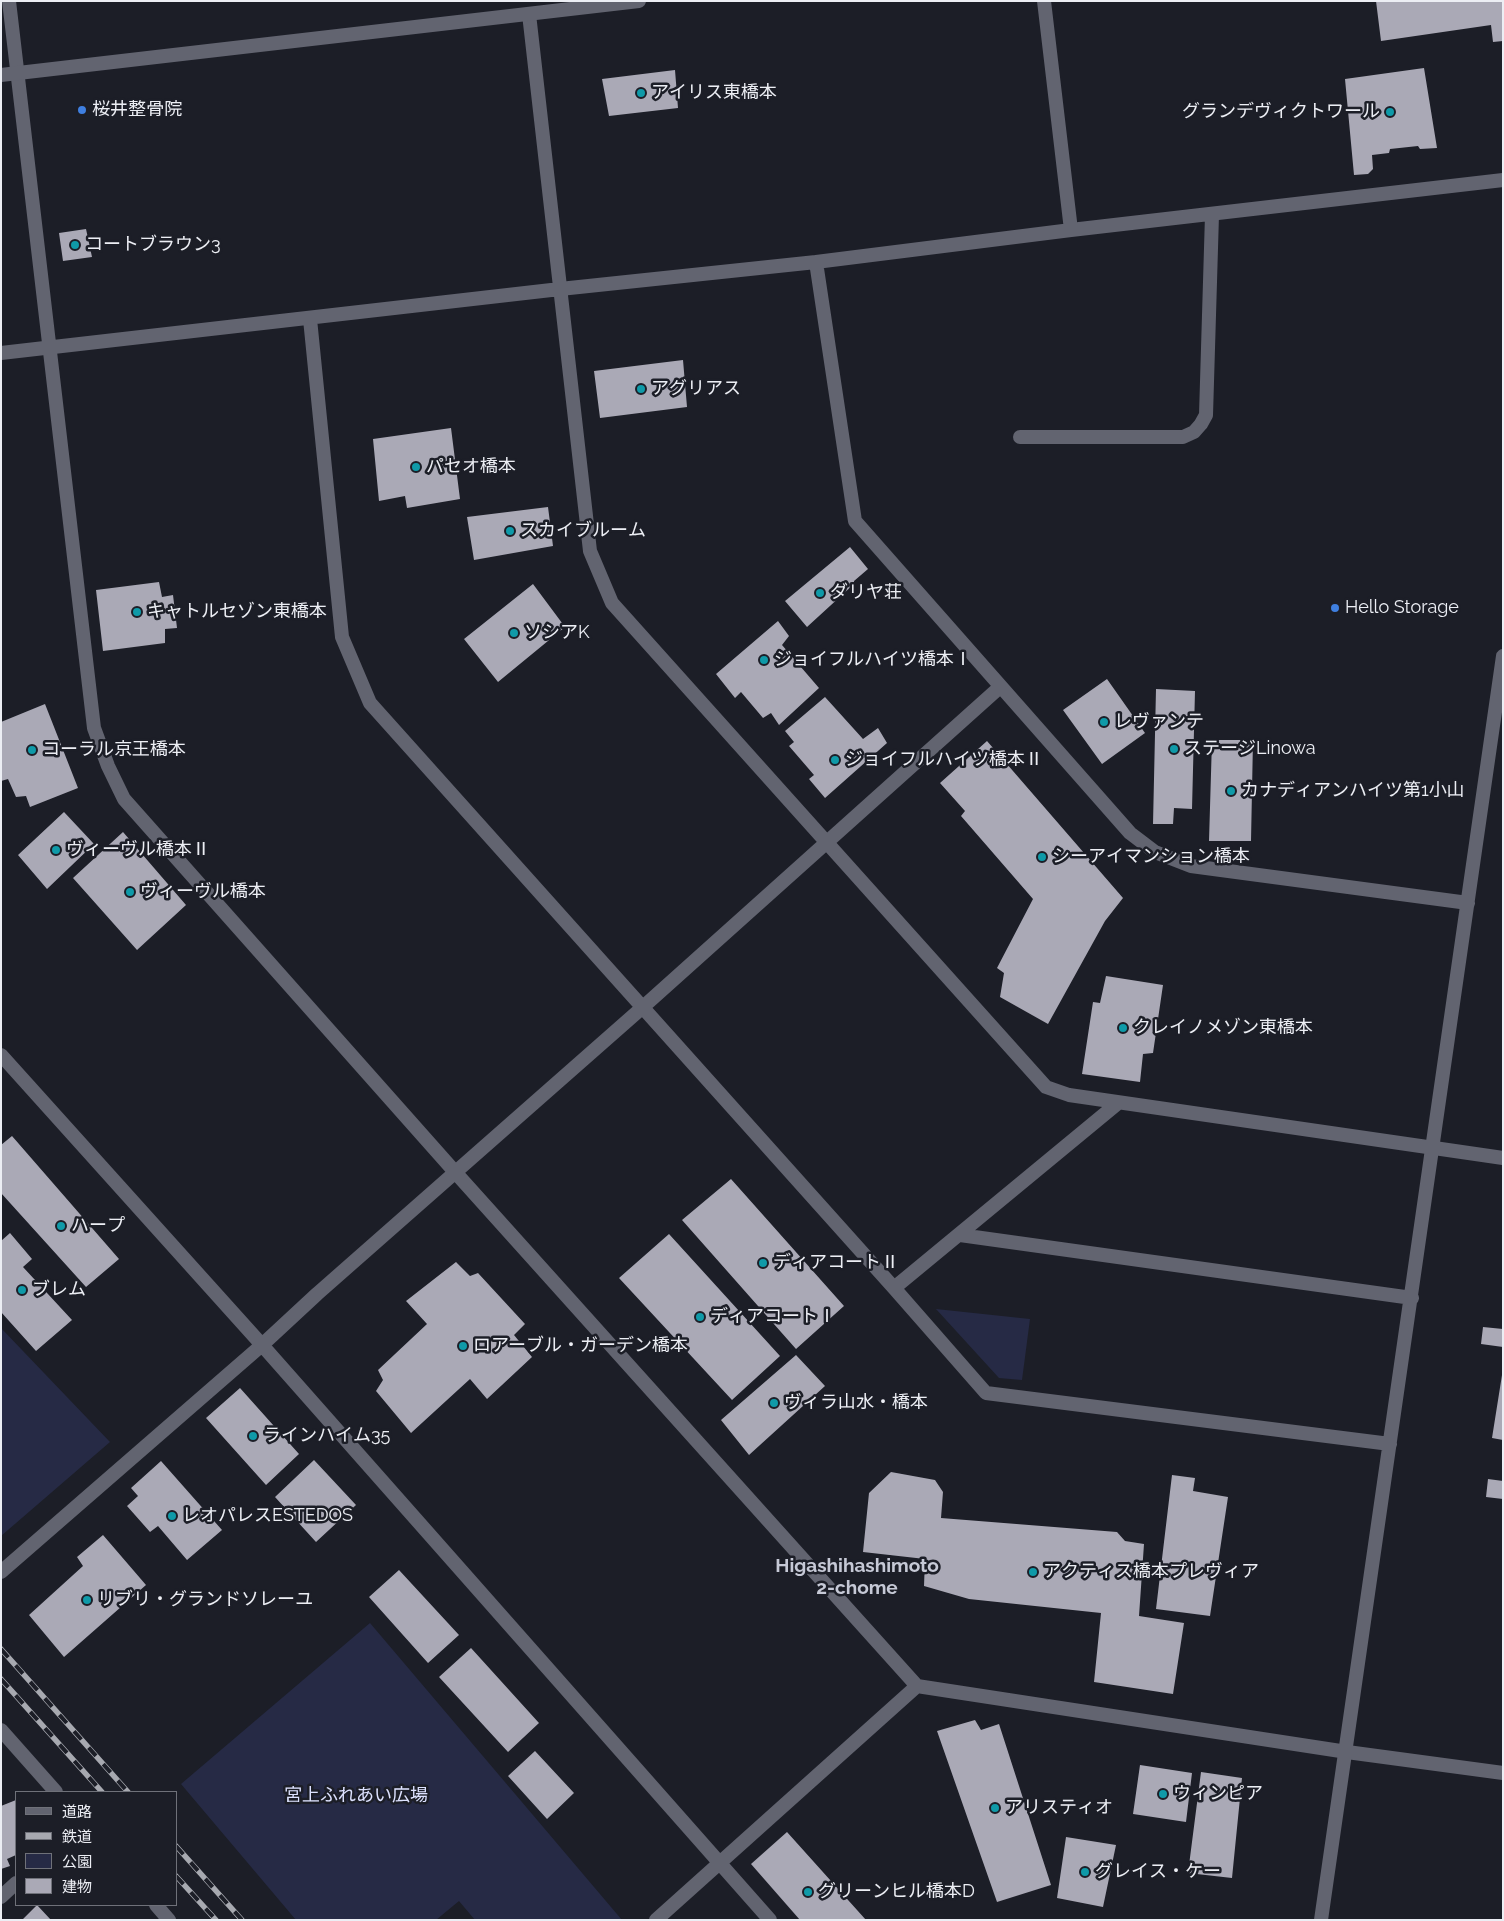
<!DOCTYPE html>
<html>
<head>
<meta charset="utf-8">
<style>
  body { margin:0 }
  #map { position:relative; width:1504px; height:1921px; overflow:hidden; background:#1c1e27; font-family:Raleway,"Noto Sans JP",sans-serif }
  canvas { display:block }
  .frame { position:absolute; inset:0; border:2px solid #eceef4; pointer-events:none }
  .legend { position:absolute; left:15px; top:1791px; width:162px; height:115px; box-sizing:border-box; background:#1c1e27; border:1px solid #6f7179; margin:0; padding:6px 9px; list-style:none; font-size:15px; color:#eceef4 }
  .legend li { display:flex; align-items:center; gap:10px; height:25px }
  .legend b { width:25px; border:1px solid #6f7179 }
</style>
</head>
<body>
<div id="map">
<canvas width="1504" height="1921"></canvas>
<div class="frame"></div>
<ul class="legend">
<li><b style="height:6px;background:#626470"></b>道路</li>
<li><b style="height:6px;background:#a7a9b0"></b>鉄道</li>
<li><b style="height:14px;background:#262a45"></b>公園</li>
<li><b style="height:14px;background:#aaa9b6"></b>建物</li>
</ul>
</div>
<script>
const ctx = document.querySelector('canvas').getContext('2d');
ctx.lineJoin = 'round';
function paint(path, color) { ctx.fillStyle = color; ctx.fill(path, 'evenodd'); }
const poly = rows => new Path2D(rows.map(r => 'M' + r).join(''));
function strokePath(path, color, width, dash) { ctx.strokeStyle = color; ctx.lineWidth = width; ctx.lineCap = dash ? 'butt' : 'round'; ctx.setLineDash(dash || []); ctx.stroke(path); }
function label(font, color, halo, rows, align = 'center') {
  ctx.font = font + ' Raleway,"Noto Sans JP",sans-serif'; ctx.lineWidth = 5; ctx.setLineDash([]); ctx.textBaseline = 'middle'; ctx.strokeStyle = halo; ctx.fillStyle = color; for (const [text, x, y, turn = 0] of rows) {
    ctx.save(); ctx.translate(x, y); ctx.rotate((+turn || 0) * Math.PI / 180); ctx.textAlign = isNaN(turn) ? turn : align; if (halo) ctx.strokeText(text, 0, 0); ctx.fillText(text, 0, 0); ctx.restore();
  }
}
paint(poly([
  [936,1309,1030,1319,1022,1380,999,1378],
  [1,1328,110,1442,1,1536],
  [370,1623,622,1920,475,1920,459,1901,436,1920,296,1920,181,1784]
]), '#262a45');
paint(poly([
  [1376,1,1503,1,1503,41,1493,42,1491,25,1381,41],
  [1424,68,1437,148,1420,149,1418,146,1390,149,1389,153,1372,155,1373,169,1368,174,1354,175,1345,79],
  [675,70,678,108,609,116,602,79],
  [86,229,92,257,63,261,59,233],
  [683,360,687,407,600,418,594,371],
  [451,428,460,499,407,508,405,496,379,501,373,439],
  [548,507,553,546,474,560,467,517],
  [850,547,868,569,854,581,854,584,807,627,785,601],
  [159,582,162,597,173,595,177,628,165,629,165,643,103,651,96,590],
  [533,584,565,627,498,682,464,639],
  [778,621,789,636,782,645,819,688,779,725,771,713,763,718,741,692,735,698,716,674],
  [1107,679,1145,733,1102,764,1063,710],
  [1156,689,1195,691,1192,809,1174,808,1173,824,1153,824],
  [825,697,863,739,878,728,887,743,825,798,809,779,814,775,789,746,794,742,785,731],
  [45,704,78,788,30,807,26,796,16,797,8,779,1,781,1,722],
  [1212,740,1253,740,1251,841,1209,841],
  [987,741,1123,898,1105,921,1048,1024,1000,997,1004,973,997,968,1033,899,961,816,965,811,940,783],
  [64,812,94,844,47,889,18,855],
  [123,832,186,905,137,950,73,878],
  [1106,976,1163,985,1153,1053,1143,1054,1140,1082,1082,1074,1093,1002,1100,1003],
  [12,1136,119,1259,86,1287,1,1193,1,1145],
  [731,1179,844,1306,796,1349,682,1220],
  [10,1233,32,1259,23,1267,72,1320,36,1351,1,1312,1,1241],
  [669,1234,780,1356,732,1400,619,1278],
  [456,1262,470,1276,478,1273,525,1324,514,1335,532,1357,487,1399,470,1379,411,1433,376,1391,383,1380,378,1370,427,1324,406,1301],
  [1483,1327,1503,1329,1503,1347,1481,1344],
  [796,1355,825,1386,749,1455,721,1420],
  [1502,1375,1503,1375,1503,1440,1492,1438],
  [240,1388,299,1454,266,1485,206,1418],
  [314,1460,356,1505,316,1542,275,1497],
  [161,1461,222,1530,187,1560,158,1526,150,1532,127,1506,138,1496,131,1488],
  [891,1472,935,1480,943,1492,941,1518,1117,1532,1125,1541,1144,1544,1139,1616,1184,1623,1173,1694,1094,1682,1101,1613,969,1599,924,1586,925,1559,863,1552,869,1493],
  [1172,1475,1195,1478,1193,1491,1228,1497,1210,1616,1156,1609],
  [1488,1479,1503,1481,1503,1499,1486,1497],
  [103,1535,146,1585,64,1657,29,1615,83,1566,77,1557],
  [399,1570,459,1635,428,1663,369,1597],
  [471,1648,539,1723,508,1752,439,1677],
  [975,1720,981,1730,999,1724,1051,1885,997,1902,937,1731],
  [535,1751,574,1793,547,1819,508,1776],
  [1140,1765,1192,1773,1186,1822,1133,1814],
  [1201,1772,1242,1778,1232,1878,1188,1873],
  [16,1800,16,1855,7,1859,10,1866,1,1869,1,1806],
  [787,1832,866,1920,800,1920,751,1864],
  [1066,1837,1116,1845,1103,1907,1057,1898],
  [37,1905,51,1920,22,1920]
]), '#aaa9b6');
strokePath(poly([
  [9,1,94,728,108,766,124,799,455,1172,917,1686,1347,1752,1503,1773],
  [1044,1,1071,230],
  [529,14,590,551,612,603,1046,1087,1069,1095,1503,1158],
  [816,262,855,521,1130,833,1155,852,1191,866,1468,903],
  [310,319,342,637,370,703,894,1288,986,1393,1390,1444],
  [1,353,560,289,816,262,1071,230,1503,180],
  [1020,437,1183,437,1194,432,1201,424,1206,415,1212,215],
  [1,1055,262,1345,770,1920],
  [960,1235,1412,1298],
  [894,1288,1118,1103],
  [1,1572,262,1345,317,1294,643,1007,1000,687],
  [1,1730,56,1792],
  [1,1897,16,1883],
  [156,1905,169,1920],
  [656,1920,917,1686],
  [1321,1920,1503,656]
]), '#626470', 14);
strokePath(poly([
  [1,75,639,1]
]), '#626470', 14);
const rail = poly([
  [1,1649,128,1792],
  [1,1679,102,1792],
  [176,1846,242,1920],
  [176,1876,216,1920]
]);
strokePath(rail, '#a7a9b0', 5.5);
strokePath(rail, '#1c1e27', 4, [11]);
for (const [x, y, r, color] of [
  [641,93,5,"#0f9aa8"],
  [82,110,5,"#3f7fe0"],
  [1390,112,5,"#0f9aa8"],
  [75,245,5,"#0f9aa8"],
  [641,389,5,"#0f9aa8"],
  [416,467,5,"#0f9aa8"],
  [510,531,5,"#0f9aa8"],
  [820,593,5,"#0f9aa8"],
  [1335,608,5,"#3f7fe0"],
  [137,612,5,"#0f9aa8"],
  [514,633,5,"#0f9aa8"],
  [764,660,5,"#0f9aa8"],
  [1104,722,5,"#0f9aa8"],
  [1174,749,5,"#0f9aa8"],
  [32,750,5,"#0f9aa8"],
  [835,760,5,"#0f9aa8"],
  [1231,791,5,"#0f9aa8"],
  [56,850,5,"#0f9aa8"],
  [1042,857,5,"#0f9aa8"],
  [130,892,5,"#0f9aa8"],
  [1123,1028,5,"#0f9aa8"],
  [61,1226,5,"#0f9aa8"],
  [763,1263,5,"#0f9aa8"],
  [22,1290,5,"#0f9aa8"],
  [700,1317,5,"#0f9aa8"],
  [463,1346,5,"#0f9aa8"],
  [774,1403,5,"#0f9aa8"],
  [253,1436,5,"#0f9aa8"],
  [172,1516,5,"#0f9aa8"],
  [1033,1572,5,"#0f9aa8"],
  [87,1600,5,"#0f9aa8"],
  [1163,1794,5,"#0f9aa8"],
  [995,1808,5,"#0f9aa8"],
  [1085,1872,5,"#0f9aa8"],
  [808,1892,5,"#0f9aa8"]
]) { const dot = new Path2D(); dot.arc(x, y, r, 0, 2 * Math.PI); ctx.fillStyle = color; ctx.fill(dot); strokePath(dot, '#1c1e27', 2); }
label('18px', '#eceef4', '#1c1e27', [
  ["アイリス東橋本",651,93],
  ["桜井整骨院",92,110],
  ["グランデヴィクトワール",1380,112,"right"],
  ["コートブラウン3",85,245],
  ["アグリアス",651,389],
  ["パセオ橋本",426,467],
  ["スカイブルーム",520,531],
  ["ダリヤ荘",830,593],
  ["Hello Storage",1345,608],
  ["キャトルセゾン東橋本",147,612],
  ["ソシアK",524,633],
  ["ジョイフルハイツ橋本Ⅰ",774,660],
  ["レヴァンテ",1114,722],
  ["ステージLinowa",1184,749],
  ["コーラル京王橋本",42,750],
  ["ジョイフルハイツ橋本Ⅱ",845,760],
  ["カナディアンハイツ第1小山",1241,791],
  ["ヴィーヴル橋本Ⅱ",66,850],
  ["シーアイマンション橋本",1052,857],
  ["ヴィーヴル橋本",140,892],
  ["クレイノメゾン東橋本",1133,1028],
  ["ハープ",71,1226],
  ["ディアコートⅡ",773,1263],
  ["ブレム",32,1290],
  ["ディアコートⅠ",710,1317],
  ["ロアーブル・ガーデン橋本",473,1346],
  ["ヴィラ山水・橋本",784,1403],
  ["ラインハイム35",263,1436],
  ["レオパレスESTEDOS",182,1516],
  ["アクティス橋本プレヴィア",1043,1572],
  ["リブリ・グランドソレーユ",97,1600],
  ["ウィンピア",1173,1794],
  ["アリスティオ",1005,1808],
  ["グレイス・ケー",1095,1872],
  ["グリーンヒル橋本D",818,1892]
], 'left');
label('18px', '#dde2ff', '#1c1e27', [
  ["宮上ふれあい広場",356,1796]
]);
label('bold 19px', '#c6c9d6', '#1c1e27', [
  ["Higashihashimoto",857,1566],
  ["2-chome",857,1588]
]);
</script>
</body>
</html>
